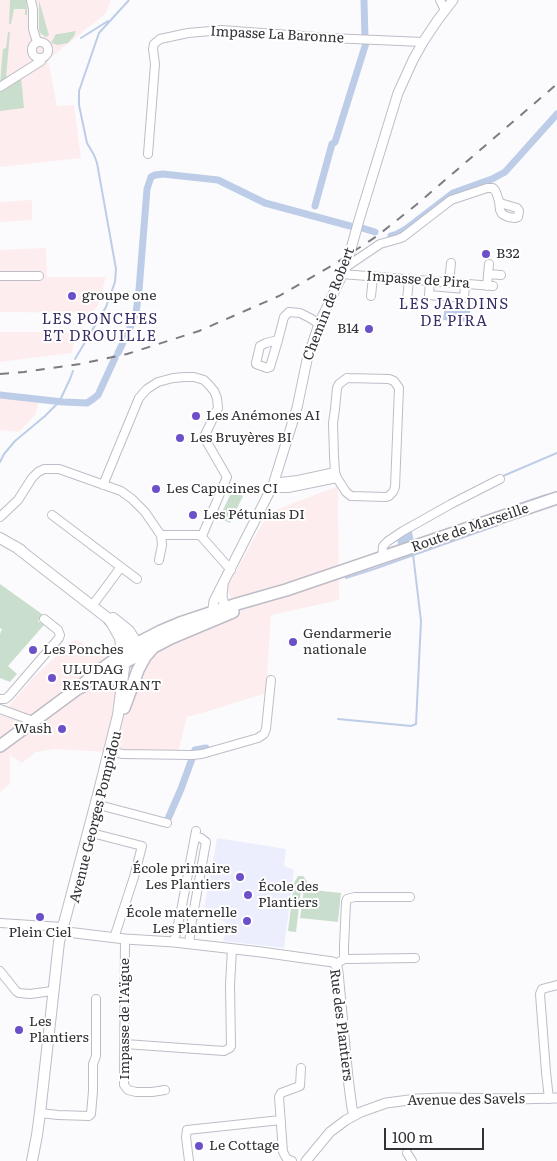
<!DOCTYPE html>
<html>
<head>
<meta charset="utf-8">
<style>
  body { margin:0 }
  #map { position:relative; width:557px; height:1161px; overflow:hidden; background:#fbfbfe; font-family:Literata,serif }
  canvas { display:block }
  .scale { position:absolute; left:384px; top:1128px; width:100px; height:22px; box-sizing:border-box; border:2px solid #323236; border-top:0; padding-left:6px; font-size:15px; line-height:18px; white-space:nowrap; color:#323236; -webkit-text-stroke:4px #fff; paint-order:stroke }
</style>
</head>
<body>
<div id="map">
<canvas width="557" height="1161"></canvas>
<div class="scale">100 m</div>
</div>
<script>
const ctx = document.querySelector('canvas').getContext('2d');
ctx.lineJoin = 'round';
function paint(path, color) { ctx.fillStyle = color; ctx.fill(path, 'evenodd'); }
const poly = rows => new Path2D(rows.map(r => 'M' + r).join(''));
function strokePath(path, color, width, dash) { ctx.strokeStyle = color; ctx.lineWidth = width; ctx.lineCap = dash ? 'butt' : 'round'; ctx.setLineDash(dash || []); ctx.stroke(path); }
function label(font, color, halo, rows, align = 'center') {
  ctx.font = font + ' Literata,serif'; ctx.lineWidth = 4; ctx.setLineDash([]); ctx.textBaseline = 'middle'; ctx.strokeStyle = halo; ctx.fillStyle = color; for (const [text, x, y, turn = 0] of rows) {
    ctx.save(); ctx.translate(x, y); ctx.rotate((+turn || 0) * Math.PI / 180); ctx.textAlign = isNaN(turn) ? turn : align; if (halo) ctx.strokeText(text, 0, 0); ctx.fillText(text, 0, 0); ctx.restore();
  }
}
paint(poly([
  [0,0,111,0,106,13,48,60,57,106,74,105,81,158,0,167],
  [32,200,32,220,0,222,0,202],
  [46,248,47,277,106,277,97,307,91,313,0,312,0,250],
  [0,332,61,332,75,334,72,353,0,362],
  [0,397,39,401,35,415,19,432,0,430],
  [338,486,339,600,271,615,266,693,206,712,187,717,178,753,142,754,55,749,36,752,22,763,10,755,10,784,0,792,0,706,8,707,33,678,75,639,105,657,151,637,234,605,227,588,268,513]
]), '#feedee');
paint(poly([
  [217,838,286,849,284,866,294,870,284,948,223,941,228,924,202,910,204,909]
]), '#edeefd');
paint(poly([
  [10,0,26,0,27,9,27,15,25,15,25,9,14,9,11,24,9,24],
  [39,0,48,32,49,35,46,37,40,33,39,30],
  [76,31,74,36,68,43,58,45,51,43,56,34,59,34],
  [8,32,10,32,6,79,0,83,3,49,6,48],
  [21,77,24,108,0,111,0,90],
  [232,491,243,496,230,523,219,518],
  [0,584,42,614,38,621,44,625,8,666,17,674,10,682,0,678,0,634,2,629,0,628],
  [298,876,303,876,307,881,307,887,301,890,296,932,288,931,294,883],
  [304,889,341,893,338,922,300,918]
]), '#cadecd');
paint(poly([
  [445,305,471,307,469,322,443,320],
  [411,528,414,541,399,547,396,536]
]), '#bdcde8');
strokePath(poly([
  [81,38,108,21],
  [75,359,106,307,115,282,116,269,97,163,94,155,87,143,79,105,79,91,99,33,129,0],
  [61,398,70,379,73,371],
  [0,462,4,454,15,441,45,416,56,405],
  [503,476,557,453],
  [508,508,546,495,547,496],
  [413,541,506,509],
  [388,549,399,545],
  [373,555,377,553],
  [346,578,377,568,498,525],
  [338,719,411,726,416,724,421,621,413,554]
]), '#bdcde8', 2);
strokePath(poly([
  [364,0,365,38],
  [315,206,332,144,335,142,366,43],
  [362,228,375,232],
  [391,236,395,235,406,229,453,193,492,179,505,172,557,114],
  [118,353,129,330,136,313,139,290,147,189,151,177,155,175,163,174,218,180,265,203,350,226],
  [0,395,63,402,87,403,93,399,98,395,115,358],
  [195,750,206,748],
  [167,821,181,789,193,756]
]), '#bdcde8', 7);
const minor = poly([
  [31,0,33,10,33,29,37,42],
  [440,0,445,10],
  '32 50a8 8 0 1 1 16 0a8 8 0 1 1-16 0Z',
  [0,87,41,61,42,58],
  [148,154,155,64,153,49,154,44,160,39,188,33,222,30,330,38,423,42],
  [346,267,380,244,398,239,403,237,451,200,487,188,493,188,496,192,499,201,500,210,502,214,508,217,515,218,518,217,519,211,517,208,500,203],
  [342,274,493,286],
  [488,274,501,275],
  [0,276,39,276],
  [430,281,429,295,464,298,465,284],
  [449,283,451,263],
  [487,286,489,264],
  [371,296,373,277],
  [407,300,409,280],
  [278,340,266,343,260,346,256,363,256,364,267,368,270,367,278,340,284,317,289,312,300,313,310,318,319,324],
  [347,378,389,379,394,381,399,388,395,487,393,492,389,496,386,497,351,496,346,492,337,478,335,472,334,456,333,423,335,409,337,388,339,384,347,378],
  [103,485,139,398,147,389,158,382,173,378,185,377,194,377,204,380,209,385,214,391,217,398,218,408,204,437,227,477,202,536],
  [273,485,281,488,288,488,337,478],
  [273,485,280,482,298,480,335,472],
  [52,515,121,567],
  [0,517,18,500,32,478,38,472,44,469,59,469,121,491,132,499,145,512,160,534,163,535,200,535,231,570],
  [382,558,383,546,388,541,403,531,451,504,500,479],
  [159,560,162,545,161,535],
  [92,606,121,567,137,579],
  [0,699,5,699,9,696,59,638,60,635,58,630,44,619],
  [0,709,33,721],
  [109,749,113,752,123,754,192,755,202,754,258,738,264,734,266,729,271,680],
  [99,805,167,823],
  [88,832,142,846,134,877,114,938],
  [0,923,63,927],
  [125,939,124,1085,128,1090,136,1092,152,1092,165,1090],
  [174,942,181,911,196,831],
  [189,944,191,926,206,842,201,838,195,837],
  [344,959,344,946,346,902,347,899,355,897,410,897],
  [336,964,344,959,348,959,415,958],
  [0,971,16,991,19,993,30,994,52,991],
  [125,1044,224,1051,230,1048,231,1046,230,985,232,949],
  [549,1099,546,1072,540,994,542,989,557,985],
  [40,1113,58,1115,89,1116,91,1114,93,1091,93,1064,96,1056,96,999],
  [407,1153,412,1161],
  [189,1161,186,1137,187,1130,281,1120],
  [292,1161,287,1159,283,1152,279,1097,281,1093,300,1086,301,1068]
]);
const tertiary = poly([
  [223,613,225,607,222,597,223,585],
  [215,617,213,609,214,601,273,485,277,472,297,408,307,360,319,324,346,267,359,220,398,93,413,60,423,42,437,21,453,0],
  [67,932,125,939,174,942,261,952,333,962,337,967,338,972,348,1078,352,1108,354,1115],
  [306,1161,330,1132,346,1120,361,1112,386,1103,417,1099,444,1098,515,1099,557,1098]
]);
const secondary = poly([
  [0,538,21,550],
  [16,547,110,620,120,638,124,668,118,715,99,791,59,942,40,1113,37,1135,32,1161],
  [113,618,129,631,135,640,137,651],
  [93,681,110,677,117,681,122,689]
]);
const primary = poly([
  [110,620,116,626,135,652],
  [114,668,171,638,233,612],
  [79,688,91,677,136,644,161,631,180,623,237,604,286,590,557,498],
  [124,708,138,670,145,657,152,649],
  [0,746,77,689,85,685]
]);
strokePath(minor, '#bdbdc8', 10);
strokePath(tertiary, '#bdbdc8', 11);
strokePath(secondary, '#bdbdc8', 12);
strokePath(primary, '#bdbdc8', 14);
strokePath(minor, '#fff', 8);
strokePath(tertiary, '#fff', 9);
strokePath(secondary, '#fff', 10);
strokePath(primary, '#fff', 11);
strokePath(poly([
  [0,374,24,372,80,364,127,354,199,331,279,296,333,265,377,236,416,205,557,84]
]), '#7c7c80', 2, [9, 9]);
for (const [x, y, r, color] of [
  [486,254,5,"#6c50c9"],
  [72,296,5,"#6c50c9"],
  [369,329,5,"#6c50c9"],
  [196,416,5,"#6c50c9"],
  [180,438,5,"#6c50c9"],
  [156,489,5,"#6c50c9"],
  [193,515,5,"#6c50c9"],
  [293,642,5,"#6c50c9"],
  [33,650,5,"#6c50c9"],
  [52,678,5,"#6c50c9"],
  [62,729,5,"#6c50c9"],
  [240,877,5,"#6c50c9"],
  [248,895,5,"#6c50c9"],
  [40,917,5,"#6c50c9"],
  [247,921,5,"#6c50c9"],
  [19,1030,5,"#6c50c9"],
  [199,1146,5,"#6c50c9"]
]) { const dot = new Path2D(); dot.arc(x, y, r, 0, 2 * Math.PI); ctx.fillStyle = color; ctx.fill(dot); strokePath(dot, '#fff', 2); }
label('14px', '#323236', '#fff', [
  ["Impasse La Baronne",277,35,3],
  ["Impasse de Pira",418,280,4],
  ["Chemin de Robert",329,304,-69],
  ["Route de Marseille",470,528,-19],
  ["Avenue Georges Pompidou",96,817,-76],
  ["Impasse de l'Aïgue",125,1019,-90],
  ["Rue des Plantiers",341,1025,83],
  ["Avenue des Savels",466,1100,-1]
]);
label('14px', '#323236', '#fff', [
  ["B32",496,254],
  ["groupe one",82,296],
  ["B14",359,329,"right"],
  ["Les Anémones AI",206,416],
  ["Les Bruyères BI",190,438],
  ["Les Capucines CI",166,489],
  ["Les Pétunias DI",203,515],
  ["Gendarmerie",303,634],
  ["nationale",303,650],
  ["Les Ponches",43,650],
  ["ULUDAG",62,670],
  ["RESTAURANT",62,686],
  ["Wash",52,729,"right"],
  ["École primaire",230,869,"right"],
  ["Les Plantiers",230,885,"right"],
  ["École des",258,887],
  ["Plantiers",258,903],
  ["École maternelle",237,913,"right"],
  ["Les Plantiers",237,929,"right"],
  ["Plein Ciel",40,933,"center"],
  ["Les",29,1022],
  ["Plantiers",29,1038],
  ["Le Cottage",209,1146]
], 'left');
ctx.letterSpacing = '1px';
label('15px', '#392d68', '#fff', [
  ["LES JARDINS",454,305],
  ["DE PIRA",454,322],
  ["LES PONCHES",100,320],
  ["ET DROUILLE",100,337]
]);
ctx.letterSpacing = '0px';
</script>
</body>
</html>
